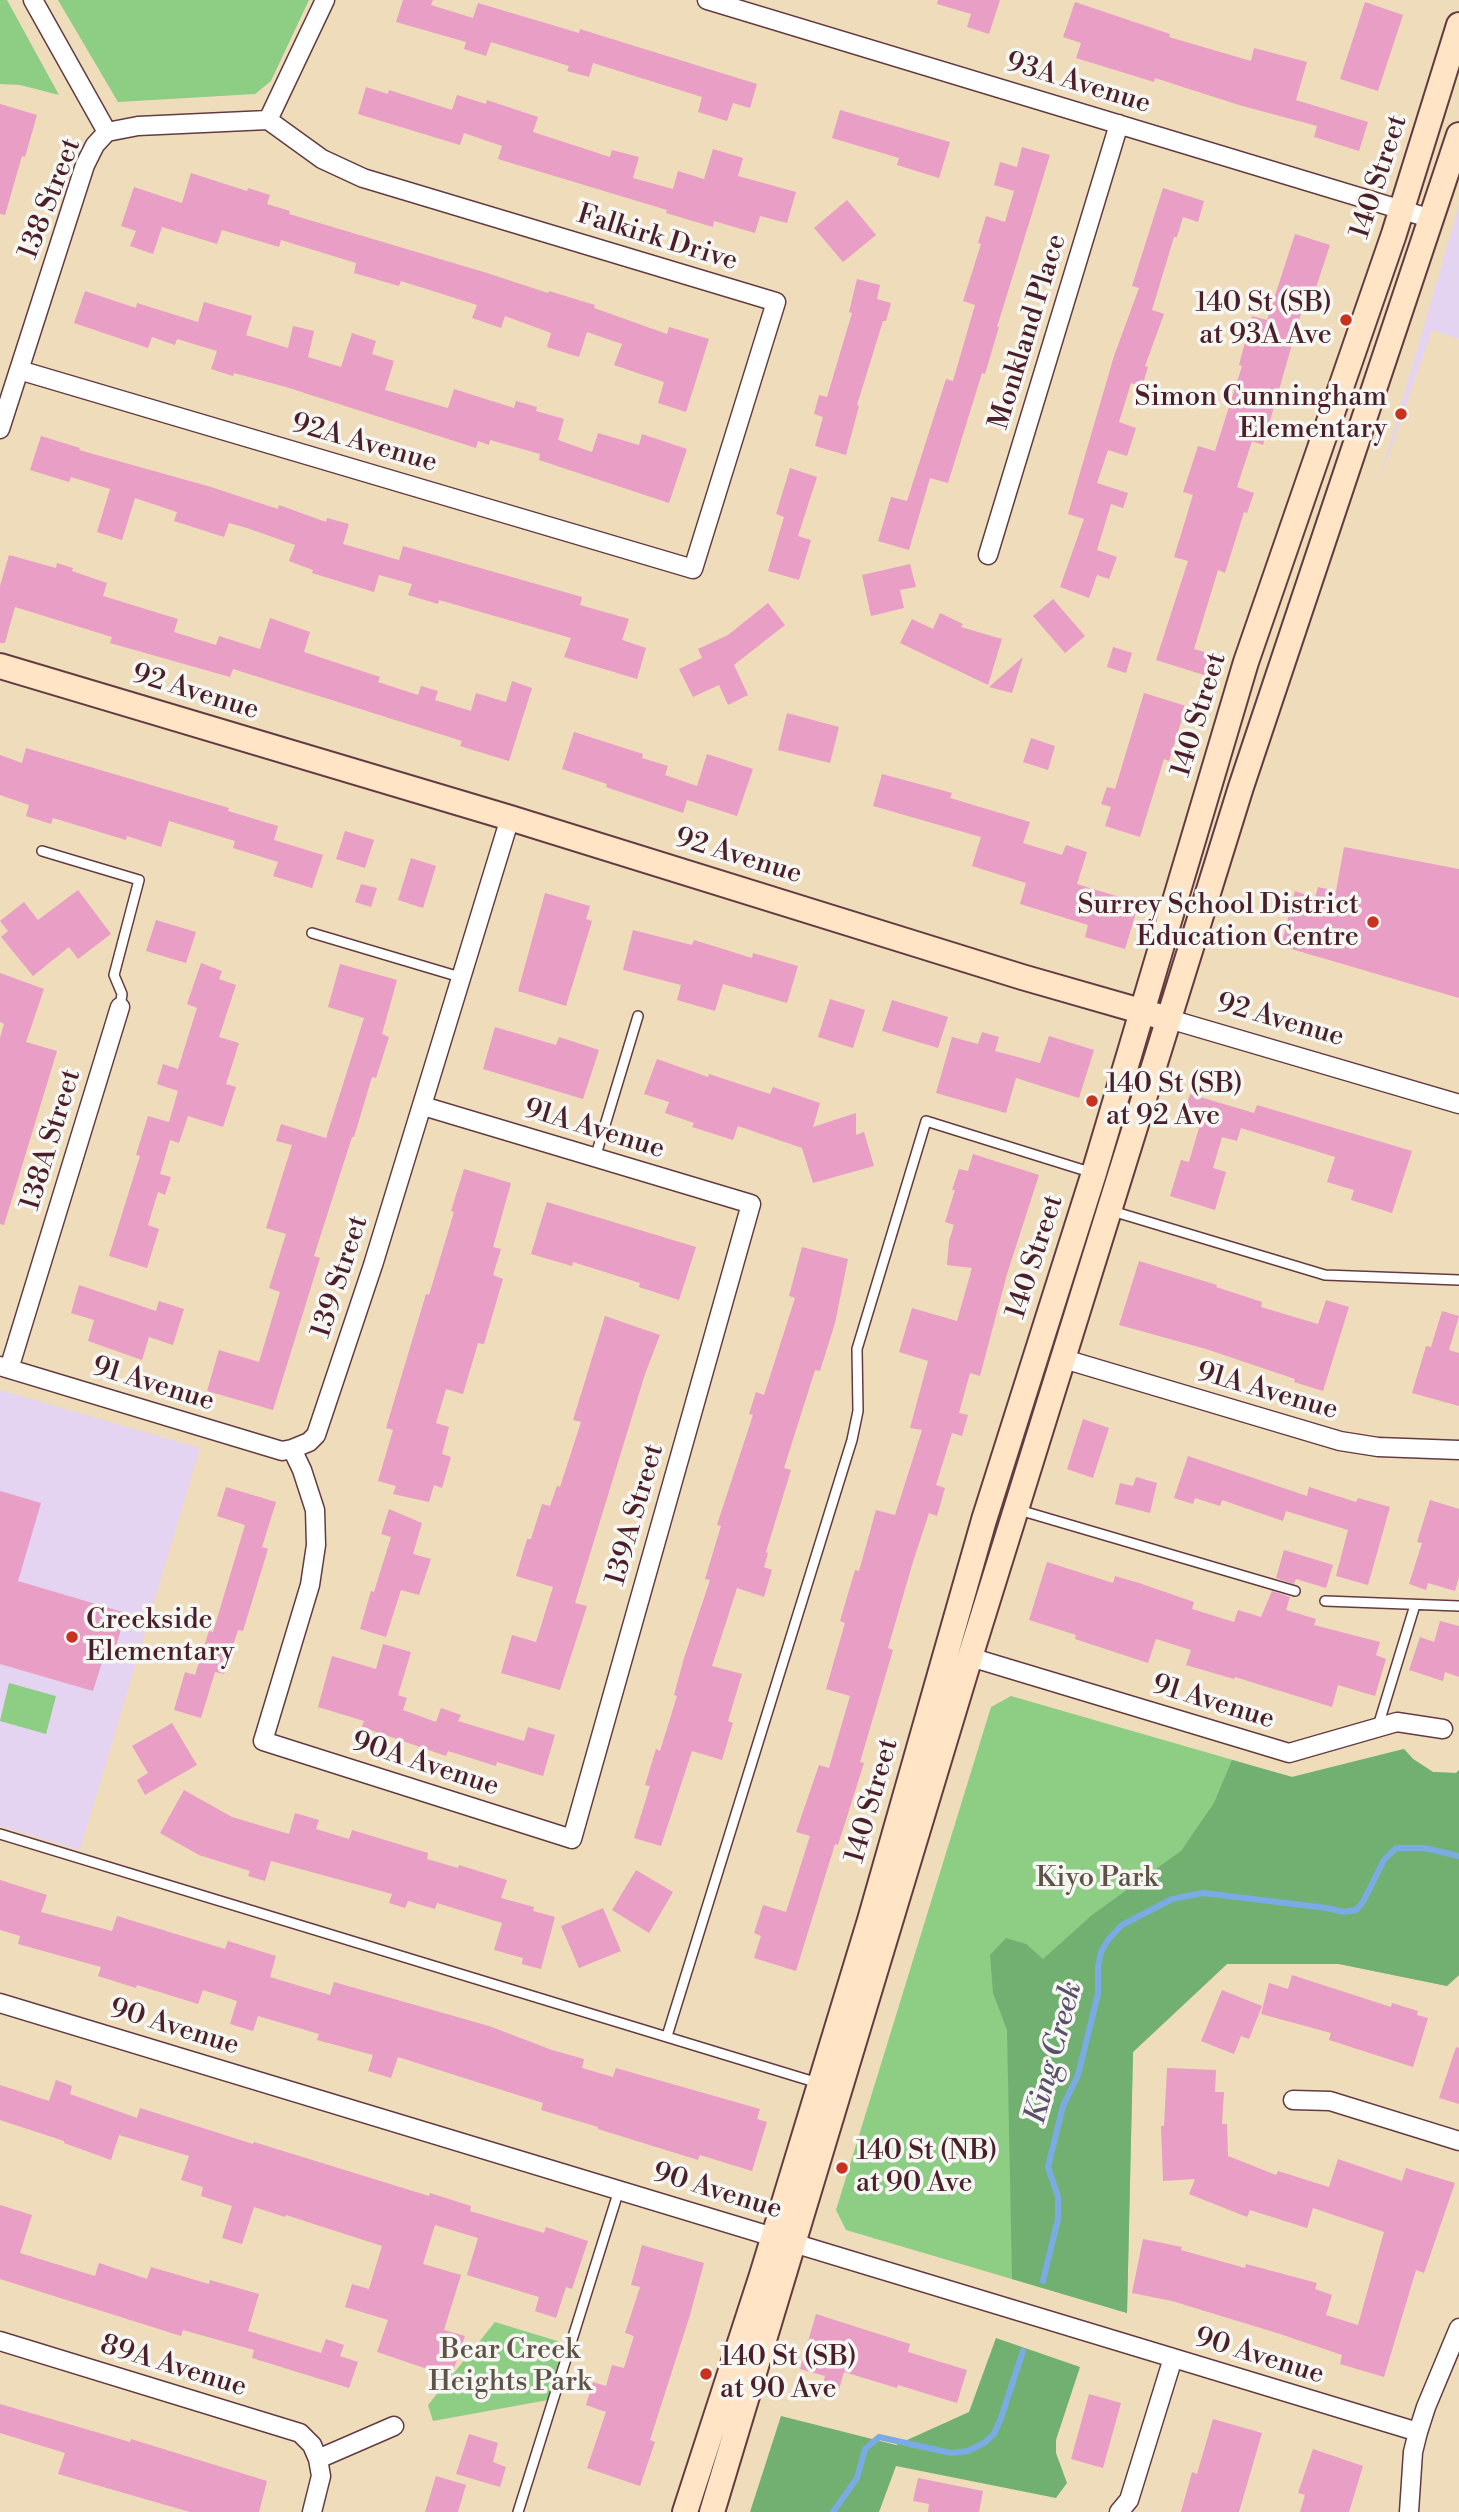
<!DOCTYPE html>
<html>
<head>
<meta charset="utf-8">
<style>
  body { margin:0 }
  canvas { display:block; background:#efdcbb }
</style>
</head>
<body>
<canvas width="1459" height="2512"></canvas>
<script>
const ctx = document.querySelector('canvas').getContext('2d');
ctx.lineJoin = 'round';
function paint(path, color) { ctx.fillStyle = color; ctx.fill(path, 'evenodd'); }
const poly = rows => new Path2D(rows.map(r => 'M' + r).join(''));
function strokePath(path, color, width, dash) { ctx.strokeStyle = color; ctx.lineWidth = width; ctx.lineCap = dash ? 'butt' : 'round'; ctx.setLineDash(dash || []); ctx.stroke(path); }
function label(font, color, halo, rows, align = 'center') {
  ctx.font = font + ' "Libre Bodoni",serif'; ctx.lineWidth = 7; ctx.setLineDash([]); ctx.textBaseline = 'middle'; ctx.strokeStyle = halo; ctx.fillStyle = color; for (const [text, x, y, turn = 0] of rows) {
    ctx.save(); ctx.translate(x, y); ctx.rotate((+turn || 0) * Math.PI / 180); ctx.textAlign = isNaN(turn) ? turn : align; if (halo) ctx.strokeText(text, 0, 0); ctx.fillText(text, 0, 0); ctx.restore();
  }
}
paint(poly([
  [1459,205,1459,339,1432,330,1377,488],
  [0,1390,200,1448,80,1850,0,1826]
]), '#e4d3f1');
paint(poly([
  [0,0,7,0,59,95,20,85,0,84],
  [58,0,309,0,271,81,255,94,118,102],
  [9,1683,56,1696,46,1734,0,1721],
  [1011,1696,1292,1777,1404,1749,1413,1759,1433,1772,1456,1773,1459,1770,1459,1975,1447,1986,1339,1964,1227,1964,1133,2052,1127,2313,846,2230,836,2210,991,1707],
  [495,2322,567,2344,548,2400,433,2421,428,2405]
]), '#8dcd84');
paint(poly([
  [1404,1749,1413,1759,1433,1772,1456,1773,1459,1770,1459,1975,1447,1986,1339,1964,1227,1964,1133,2052,1127,2313,1012,2279,1007,2030,993,1993,990,1955,1006,1938,1026,1944,1043,1959,1092,1915,1181,1851,1214,1803,1232,1760,1292,1777],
  [996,2338,1080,2367,1056,2440,1056,2453,1067,2483,1056,2498,896,2466,879,2512,750,2512,781,2416,896,2445,969,2412]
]), '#72b072');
strokePath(poly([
  [1043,2281,1058,2219,1058,2197,1048,2167,1063,2106,1078,2075,1098,1994,1098,1967,1101,1952,1108,1940,1122,1925,1172,1899,1203,1893,1327,1908,1344,1912,1356,1910,1363,1902,1384,1860,1396,1848,1424,1848,1459,1856],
  [833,2512,857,2478,865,2449,879,2437,951,2453,968,2451,984,2443,994,2434,1001,2418,1023,2351]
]), '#7babe5', 6);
paint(poly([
  [403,0,433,0,431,5,473,18,478,3,579,33,580,29,757,84,750,108,733,103,727,121,698,112,702,97,593,63,589,77,567,71,569,66,491,42,486,56,464,49,466,42,396,22],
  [938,0,1000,0,989,34,967,27,971,14,937,4],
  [1075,2,1170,34,1169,37,1251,61,1254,48,1307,62,1296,100,1368,122,1359,151,1314,137,1317,126,1239,105,1155,78,1154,82,1076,58,1081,43,1063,37],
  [1365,2,1403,15,1378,91,1340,79],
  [366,87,388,94,389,90,452,110,457,95,486,104,487,100,538,117,533,132,610,157,612,150,639,157,633,178,673,189,678,171,704,179,713,149,743,158,738,176,796,192,787,223,760,216,755,233,714,221,713,227,666,213,667,210,498,159,502,146,464,133,460,145,358,114],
  [0,104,37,115,25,157,22,156,5,215,0,214],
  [840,110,950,142,939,178,897,165,899,158,832,138],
  [1022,147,1050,155,997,327,999,327,985,374,982,373,948,483,930,478,909,550,878,541,891,497,907,501,946,379,953,381,975,305,963,301,981,244,978,243,986,216,1005,222,1014,191,994,185,1000,162,1017,167],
  [191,173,247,191,248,188,270,195,267,204,290,211,289,214,487,273,548,293,549,291,595,305,594,308,667,334,669,327,709,339,686,412,658,403,664,382,614,365,622,344,587,332,579,357,547,347,551,333,505,316,501,328,472,318,477,305,401,281,399,286,354,273,356,263,281,240,279,247,222,230,217,244,162,227,153,254,130,246,136,231,121,226,134,187,182,203],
  [1163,188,1204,201,1198,222,1183,217,1177,237,1174,237,1152,310,1164,314,1145,366,1148,367,1142,387,1131,383,1119,422,1136,428,1127,456,1108,450,1097,483,1128,493,1123,508,1111,504,1097,550,1117,557,1109,579,1097,575,1089,598,1060,587,1084,519,1068,514,1114,356,1139,288,1132,286],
  [847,200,876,235,843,262,814,228],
  [1295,234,1330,245,1308,312,1302,310,1263,445,1252,441,1237,487,1254,493,1247,513,1244,512,1225,573,1218,570,1194,649,1211,654,1204,675,1156,660,1188,561,1174,557,1193,495,1183,492,1198,446,1215,451,1242,366,1239,365,1252,316,1267,320],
  [857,279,880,285,877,299,891,303,886,321,883,321,857,405,859,406,846,455,815,446,823,417,814,414,819,395,827,397,852,313,849,312],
  [85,291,136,308,137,303,198,322,204,302,252,316,246,335,288,348,293,326,314,331,308,357,341,367,352,333,376,341,372,354,394,361,385,390,448,408,454,389,514,408,516,401,537,407,536,411,564,419,558,440,592,452,598,433,639,445,642,434,687,449,669,503,539,460,540,454,490,440,489,445,478,441,476,448,286,387,234,373,233,376,211,369,217,351,177,339,175,345,152,337,148,348,74,323],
  [41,436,80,448,79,450,211,487,278,509,279,505,326,522,327,518,349,524,343,544,399,560,403,546,582,597,580,605,629,619,622,640,646,648,637,679,564,657,571,638,439,600,438,604,408,595,412,584,379,575,374,592,312,573,313,570,289,561,295,545,247,528,229,523,224,537,174,521,177,512,135,498,122,540,97,532,110,489,71,477,69,482,30,470],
  [790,468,817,477,798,536,811,540,799,580,768,571,784,517,776,514],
  [9,555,56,568,57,563,73,568,72,571,107,583,103,596,178,619,174,632,216,645,219,636,260,649,270,618,310,632,304,652,380,677,378,682,418,695,421,686,438,691,435,700,471,711,476,693,506,702,512,681,532,688,509,761,460,746,462,741,233,669,230,677,110,643,112,637,15,607,5,643,0,643,0,586],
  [910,564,916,587,900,590,904,608,871,616,862,575],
  [1053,599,1085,636,1065,653,1033,616],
  [768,603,785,625,734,665,748,695,728,705,719,685,693,697,679,669,702,658,698,649,728,635],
  [940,613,963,624,961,627,1002,639,988,685,900,643,912,619,933,629],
  [1113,647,1132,653,1126,673,1107,667],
  [1023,657,1012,693,989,687],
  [1144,693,1186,706,1169,761,1164,759,1140,837,1105,826,1111,807,1101,804,1107,787,1115,789],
  [787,713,839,727,830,763,778,750],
  [574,732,643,754,642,758,668,766,665,775,697,786,707,754,753,769,737,816,687,800,683,813,606,787,607,784,562,769],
  [1031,738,1055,746,1048,770,1023,762],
  [26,748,229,808,228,811,278,826,274,840,323,855,312,888,273,876,278,862,233,848,235,841,169,821,161,847,127,836,126,840,53,818,51,824,26,816,29,805,0,795,0,755,22,763],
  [882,774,952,793,950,798,1030,822,1023,843,1062,855,1066,845,1087,852,1077,884,1139,903,1125,949,1085,937,1088,925,1020,904,1026,883,972,866,981,837,873,806],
  [345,831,374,840,365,868,336,859],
  [1344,847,1459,869,1459,998,1281,946,1295,891,1315,898,1318,887,1336,891],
  [411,858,436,866,423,908,398,900],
  [361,884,377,888,371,907,355,902],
  [78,890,111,934,78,959,69,947,33,976,1,937,8,931,0,921,24,902,38,920],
  [545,893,590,906,586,919,592,921,566,1006,518,991],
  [156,920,196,932,186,963,146,951],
  [633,930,692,945,694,940,752,958,753,953,798,966,787,1003,723,984,715,1011,677,1000,681,985,623,970],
  [201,963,222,971,219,979,236,985,219,1037,239,1043,226,1084,236,1087,223,1127,188,1116,179,1143,170,1140,160,1174,171,1177,165,1195,158,1192,148,1225,159,1229,147,1268,109,1256,140,1156,136,1155,148,1116,169,1122,178,1091,157,1084,163,1064,178,1069,197,1008,187,1004],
  [340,964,397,980,382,1034,389,1037,376,1078,372,1077,354,1137,352,1137,314,1256,320,1258,273,1410,207,1391,219,1350,259,1362,280,1292,269,1288,286,1234,266,1228,292,1145,276,1141,281,1124,326,1138,364,1018,328,1007],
  [0,973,44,989,26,1042,57,1051,4,1225,0,1224,0,1038,4,1024,0,1022],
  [830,999,865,1010,853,1048,818,1037],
  [892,1000,948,1017,938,1048,882,1031],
  [495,1027,556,1045,559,1037,599,1050,583,1099,483,1069],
  [982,1032,999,1037,995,1051,1040,1063,1049,1036,1094,1050,1079,1098,1016,1078,1006,1113,936,1093,952,1037,978,1044],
  [657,1059,708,1077,709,1074,770,1094,773,1087,820,1103,813,1127,856,1113,856,1135,864,1132,874,1166,813,1183,802,1148,738,1126,733,1140,692,1127,694,1123,665,1113,669,1102,644,1094],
  [1190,1094,1254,1113,1257,1105,1412,1151,1392,1213,1351,1200,1354,1190,1327,1182,1335,1157,1241,1128,1237,1141,1222,1137,1213,1168,1226,1172,1215,1210,1170,1196,1181,1160,1189,1162,1199,1128,1181,1123],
  [973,1154,1039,1175,1007,1274,980,1376,970,1373,959,1413,968,1415,962,1436,952,1433,936,1485,945,1488,937,1516,929,1513,912,1565,888,1648,893,1650,860,1762,864,1763,838,1845,835,1844,796,1971,754,1958,761,1936,754,1933,763,1905,786,1912,810,1836,796,1832,819,1765,829,1768,850,1696,826,1689,845,1623,840,1621,855,1570,859,1571,876,1510,895,1515,922,1430,910,1428,928,1361,899,1352,912,1308,957,1321,972,1268,947,1265,949,1241,954,1225,945,1222,955,1190,952,1190,959,1169,968,1171],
  [464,1169,511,1183,493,1247,501,1249,493,1275,503,1279,484,1344,478,1343,463,1394,446,1389,436,1423,449,1427,442,1454,451,1457,442,1488,434,1485,429,1502,393,1494,396,1486,378,1481,393,1430,386,1428,426,1294,429,1295,454,1212,451,1211],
  [547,1202,696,1247,679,1300,639,1287,640,1283,573,1262,572,1266,531,1254],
  [802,1247,848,1259,835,1323,820,1371,815,1370,784,1468,791,1470,766,1552,768,1553,764,1567,772,1570,764,1597,737,1588,712,1666,742,1674,728,1721,733,1723,722,1760,692,1751,661,1846,634,1838,650,1786,645,1785,656,1749,660,1751,677,1696,674,1695,684,1658,710,1580,705,1579,721,1526,717,1525,753,1415,749,1414,756,1392,764,1395,795,1298,789,1296],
  [1139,1261,1217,1285,1216,1287,1262,1302,1261,1307,1318,1324,1326,1300,1349,1307,1323,1391,1294,1382,1295,1379,1206,1349,1119,1325],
  [79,1285,156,1311,159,1301,184,1309,173,1345,149,1337,142,1360,88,1341,94,1320,71,1313],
  [1442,1311,1459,1316,1449,1350,1459,1353,1459,1406,1412,1393,1426,1346,1431,1347],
  [605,1316,660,1335,645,1374,575,1603,587,1606,560,1690,501,1673,512,1635,536,1642,553,1587,516,1576,527,1539,531,1539,542,1504,550,1506,557,1486,560,1487,581,1422,573,1420],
  [1083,1419,1109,1428,1093,1478,1067,1469],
  [1188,1456,1307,1496,1309,1487,1356,1502,1358,1498,1390,1507,1368,1585,1336,1576,1348,1530,1286,1511,1283,1521,1222,1500,1220,1506,1195,1498,1193,1504,1174,1498],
  [1136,1477,1157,1483,1150,1513,1115,1504,1120,1483,1133,1486],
  [226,1487,276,1502,262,1547,268,1549,243,1631,238,1630,224,1674,215,1672,201,1718,174,1710,185,1672,195,1675,209,1631,213,1632,245,1525,217,1516],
  [0,1491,41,1503,18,1581,126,1613,113,1656,105,1653,93,1691,0,1664],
  [1430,1500,1459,1509,1459,1577,1455,1591,1428,1583,1426,1590,1409,1584,1422,1543,1417,1542],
  [389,1509,422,1523,413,1554,431,1559,419,1595,401,1590,386,1637,360,1629,371,1591,374,1592,391,1537,381,1534],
  [1284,1550,1333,1565,1326,1588,1296,1579,1294,1584,1276,1578],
  [1047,1562,1113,1583,1115,1576,1139,1583,1194,1602,1192,1609,1234,1622,1238,1610,1261,1617,1272,1591,1290,1597,1286,1610,1316,1619,1314,1625,1380,1642,1376,1655,1386,1659,1375,1696,1338,1685,1332,1707,1235,1677,1234,1679,1186,1665,1191,1650,1156,1639,1148,1663,1075,1639,1076,1635,1029,1620],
  [1440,1621,1459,1626,1459,1677,1445,1672,1443,1681,1409,1670,1420,1637,1434,1642],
  [383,1644,411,1652,398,1695,407,1698,403,1710,436,1722,441,1708,461,1715,458,1721,524,1741,528,1727,555,1735,543,1776,497,1762,496,1766,448,1751,446,1756,362,1727,364,1721,318,1707,332,1656,376,1669],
  [172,1723,197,1765,145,1795,137,1780,148,1773,132,1746],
  [184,1790,232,1817,289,1834,295,1813,319,1820,316,1829,349,1839,352,1830,428,1853,427,1859,458,1868,459,1865,507,1880,501,1898,534,1907,533,1911,555,1917,541,1969,522,1964,523,1958,494,1950,502,1923,437,1903,435,1909,408,1901,405,1908,389,1903,392,1894,271,1861,265,1881,248,1876,250,1871,199,1855,160,1833],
  [636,1870,673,1892,649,1933,612,1910],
  [0,1880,47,1895,41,1912,112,1931,117,1916,225,1949,228,1941,276,1956,270,1977,330,1995,334,1982,489,2026,552,2050,584,2059,582,2068,613,2077,616,2068,760,2109,757,2119,767,2122,752,2171,700,2155,698,2160,598,2129,598,2127,541,2110,543,2103,398,2057,391,2078,368,2071,373,2055,317,2040,319,2034,258,2016,253,2031,230,2024,237,2001,203,1990,198,2004,137,1985,136,1988,98,1976,101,1967,18,1944,20,1936,0,1930],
  [603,1908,621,1951,579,1968,561,1926],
  [1292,1975,1391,2007,1392,2003,1418,2011,1417,2015,1428,2018,1413,2067,1329,2040,1331,2033,1261,2014,1269,1983,1288,1989],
  [1222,1990,1262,2006,1249,2039,1241,2036,1234,2054,1201,2041],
  [1456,2047,1459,2048,1459,2104,1439,2098],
  [1167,2068,1216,2070,1215,2092,1224,2092,1222,2124,1227,2124,1228,2156,1276,2175,1278,2171,1329,2187,1338,2159,1402,2181,1406,2168,1455,2183,1424,2273,1416,2270,1384,2377,1340,2364,1342,2355,1277,2333,1172,2301,1132,2293,1143,2239,1182,2247,1181,2250,1245,2268,1246,2264,1317,2283,1315,2289,1332,2295,1326,2315,1358,2325,1384,2232,1313,2208,1307,2228,1250,2210,1247,2217,1189,2194,1195,2179,1163,2181,1161,2126,1164,2126],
  [56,2080,72,2086,70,2094,137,2118,140,2108,253,2144,254,2142,429,2196,430,2193,471,2206,470,2211,544,2233,546,2227,588,2241,572,2289,566,2287,556,2318,535,2311,539,2297,467,2275,478,2238,435,2225,423,2264,461,2275,444,2330,465,2336,451,2377,377,2352,388,2320,345,2307,352,2284,369,2289,382,2246,286,2215,285,2217,254,2207,242,2244,222,2238,232,2206,201,2196,203,2187,181,2180,189,2156,119,2135,111,2160,64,2143,64,2141,0,2120,0,2085,49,2101],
  [0,2205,32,2215,20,2253,95,2276,99,2263,147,2279,151,2267,209,2284,210,2280,259,2294,248,2331,321,2353,326,2339,344,2345,340,2356,358,2362,349,2388,252,2358,254,2350,183,2330,181,2336,0,2279],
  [642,2245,704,2263,690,2315,650,2440,655,2442,640,2486,587,2468,606,2412,586,2405,593,2382,606,2386,612,2365,624,2368,634,2336,625,2333,640,2287,631,2285],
  [816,2314,910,2344,908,2352,967,2370,957,2403,898,2385,897,2388,844,2372,837,2396,821,2391,825,2376,800,2369],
  [1089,2394,1121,2403,1103,2468,1071,2459],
  [0,2404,130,2442,131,2439,267,2481,259,2512,190,2512,58,2474,65,2453,0,2433],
  [1213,2419,1262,2433,1239,2512,1181,2512,1192,2472,1197,2474],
  [469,2434,498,2443,493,2462,506,2467,500,2487,456,2474],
  [1313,2449,1363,2466,1349,2512,1300,2512,1305,2495,1298,2493],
  [436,2476,466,2485,458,2512,425,2512],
  [918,2478,983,2491,979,2512,928,2512,929,2504,913,2501]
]), '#e89ec5');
const service = poly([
  [42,851,139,880,114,975,122,994,120,1007],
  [312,933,460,977],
  [595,1158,638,1016],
  [1112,1211,1325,1275,1459,1280],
  [1019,1510,1295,1591],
  [1325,1601,1459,1606],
  [1378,1726,1415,1605],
  [0,1834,818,2083],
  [667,2036,852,1440,858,1411,857,1349,926,1121,1093,1173],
  [518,2512,619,2190]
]);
const minor = poly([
  [33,0,107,132],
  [707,0,1432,219],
  [268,120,325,0],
  [107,132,138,126,268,120],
  [19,370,693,569,776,302,363,178,322,159,268,120],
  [0,429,85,165,95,145,107,132],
  [988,555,1119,124],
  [1169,1019,1459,1104],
  [423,1106,751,1204,572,1839,263,1741,310,1585,316,1545,315,1510,302,1470,292,1449,309,1442,316,1435,373,1265,510,818],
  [1064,1359,1340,1441,1378,1447,1459,1450],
  [0,1366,282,1451,292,1449],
  [9,1369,120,1007],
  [970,1657,1289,1753,1397,1722,1443,1729],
  [0,2003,1418,2432],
  [1293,2100,1330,2101,1459,2141],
  [0,2341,300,2433,312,2445,318,2459,321,2476,312,2512],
  [318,2459,394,2426],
  [1119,2512,1129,2500,1173,2358],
  [1409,2512,1413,2452,1418,2432,1426,2407,1459,2328]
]);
const secondary = poly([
  [0,666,510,818,1022,977,1158,1016],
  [685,2512,762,2275,870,1920,984,1520,1094,1173,1246,662,1394,234,1459,25],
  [712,2512,970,1657,1241,787,1459,135]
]);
strokePath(service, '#633b41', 12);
strokePath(minor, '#633b41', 21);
strokePath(secondary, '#633b41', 28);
strokePath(service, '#fff', 9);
strokePath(minor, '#fff', 18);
strokePath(secondary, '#ffe4c6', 24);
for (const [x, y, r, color] of [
  [1346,320,7,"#c8321e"],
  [1401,414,7,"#c8321e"],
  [1373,922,7,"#c8321e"],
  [1092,1101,7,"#c8321e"],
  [72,1637,7,"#c8321e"],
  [842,2168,7,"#c8321e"],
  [706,2374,7,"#c8321e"]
]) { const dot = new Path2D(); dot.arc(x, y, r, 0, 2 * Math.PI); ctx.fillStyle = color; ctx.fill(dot); strokePath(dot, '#f6f6f2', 2.5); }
label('28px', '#4a1f2b', '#f6f6f2', [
  ["93A Avenue",1078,84,17],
  ["140 Street",1380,177,-72],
  ["138 Street",51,199,-69],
  ["Falkirk Drive",657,239,17],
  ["Monkland Place",1029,332,-73],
  ["92A Avenue",364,444,16],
  ["92 Avenue",195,693,17],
  ["140 Street",1200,715,-73],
  ["92 Avenue",738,857,17],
  ["92 Avenue",1280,1021,16],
  ["91A Avenue",594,1130,17],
  ["138A Street",52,1140,-73],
  ["140 Street",1036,1257,-72],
  ["139 Street",341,1277,-72],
  ["91 Avenue",153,1385,17],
  ["91A Avenue",1267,1392,16],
  ["139A Street",636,1515,-74],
  ["91 Avenue",1213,1703,17],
  ["90A Avenue",425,1765,18],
  ["140 Street",873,1801,-74],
  ["90 Avenue",174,2028,17],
  ["90 Avenue",717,2192,17],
  ["90 Avenue",1259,2357,17],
  ["89A Avenue",173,2367,17]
]);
label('28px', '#4a1f2b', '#f6f6f2', [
  ["140 St (SB)",1332,304,"right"],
  ["at 93A Ave",1332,336,"right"],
  ["Simon Cunningham",1387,398,"right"],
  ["Elementary",1387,430,"right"],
  ["Surrey School District",1359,906,"right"],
  ["Education Centre",1359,938,"right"],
  ["140 St (SB)",1106,1085],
  ["at 92 Ave",1106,1117],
  ["Creekside",86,1621],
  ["Elementary",86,1653],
  ["140 St (NB)",856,2152],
  ["at 90 Ave",856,2184],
  ["140 St (SB)",720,2358],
  ["at 90 Ave",720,2390]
], 'left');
label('28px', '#5e5346', '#f6f6f2', [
  ["Kiyo Park",1097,1879],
  ["Bear Creek",510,2351],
  ["Heights Park",510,2383]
]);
label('italic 30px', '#5b506c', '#f6f6f2', [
  ["King Creek",1055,2053,-75]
]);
</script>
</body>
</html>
